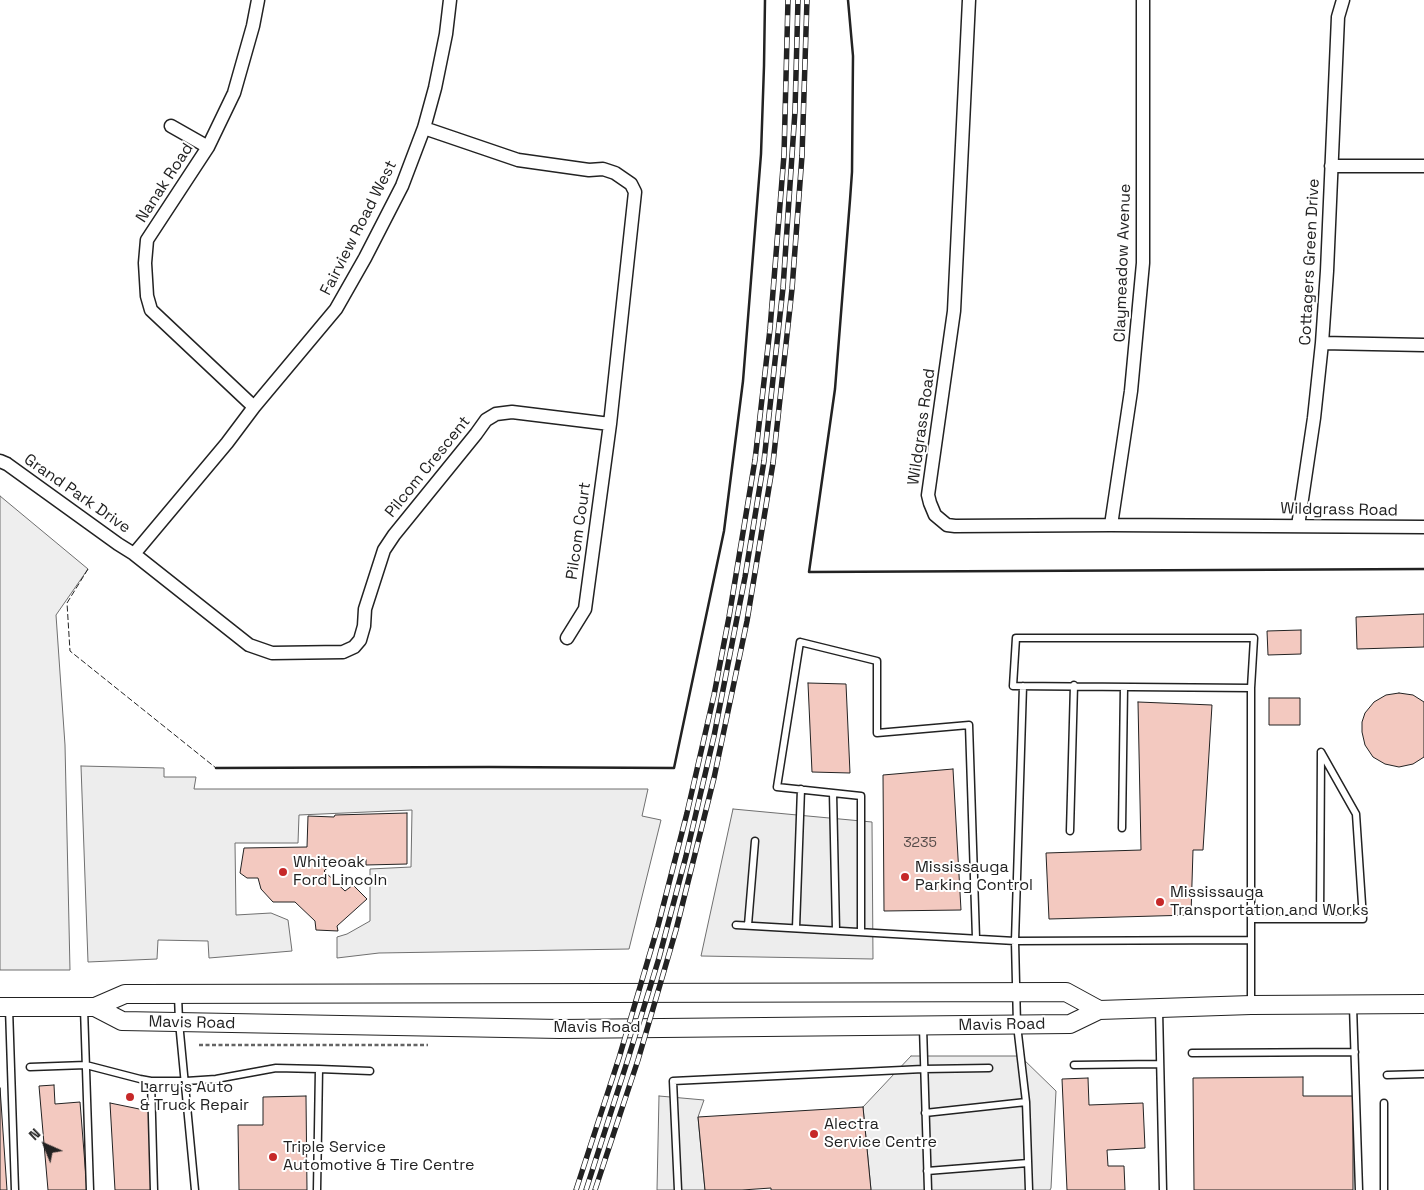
<!DOCTYPE html>
<html>
<head>
<meta charset="utf-8">
<style>
  body { margin:0 }
  #map { position:relative; width:1424px; height:1190px; overflow:hidden; background:#fff; font-family:"Space Grotesk",sans-serif }
  canvas { display:block }
  .north { position:absolute; left:20px; top:1120px; width:50px; height:50px; -webkit-text-stroke:4px #fff; paint-order:stroke; rotate:316deg; font-size:14px; font-weight:700; line-height:20px; text-align:center; color:#222 }
  .north::after { content:''; display:block; margin:auto; width:18px; height:22px; background:#222; clip-path:polygon(50% 0,100% 100%,50% 72%,0 100%) }
</style>
</head>
<body>
<div id="map">
<canvas width="1424" height="1190"></canvas>
<div class="north">N</div>
</div>
<script>
const ctx = document.querySelector('canvas').getContext('2d');
ctx.lineJoin = 'round';
function paint(path, color) { ctx.fillStyle = color; ctx.fill(path, 'evenodd'); }
const poly = rows => new Path2D(rows.map(r => 'M' + r).join(''));
function strokePath(path, color, width, dash) { ctx.strokeStyle = color; ctx.lineWidth = width; ctx.lineCap = dash ? 'butt' : 'round'; ctx.setLineDash(dash || []); ctx.stroke(path); }
function label(font, color, halo, rows, align = 'center') {
  ctx.font = font + ' "Space Grotesk",sans-serif'; ctx.lineWidth = 4; ctx.setLineDash([]); ctx.textBaseline = 'middle'; ctx.strokeStyle = halo; ctx.fillStyle = color; for (const [text, x, y, turn = 0] of rows) {
    ctx.save(); ctx.translate(x, y); ctx.rotate((+turn || 0) * Math.PI / 180); ctx.textAlign = isNaN(turn) ? turn : align; if (halo) ctx.strokeText(text, 0, 0); ctx.fillText(text, 0, 0); ctx.restore();
  }
}
const green = poly([
  [0,496,88,569,56,615,65,745,70,970,0,970,0,496]
]);
paint(green, '#eee');
strokePath(green, '#6f6f6f', 1);
const parking = poly([
  [81,766,164,768,164,777,196,777,194,789,648,789,642,816,661,820,629,949,379,953,337,958,337,937,347,934,370,921,370,869,411,867,412,810,299,815,298,843,235,843,236,915,271,913,288,920,292,951,209,958,208,941,158,940,157,959,88,962,81,766],
  [733,809,872,822,873,959,701,956,733,809],
  [911,1056,1020,1056,1056,1091,1051,1188,1050,1190,871,1190,863,1107,911,1056],
  [659,1096,704,1100,698,1117,705,1190,657,1190,659,1096]
]);
paint(parking, '#ededed');
strokePath(parking, '#6f6f6f', 1);
const building = poly([
  [1424,614,1424,647,1357,649,1356,617,1424,614],
  [1301,630,1301,654,1268,655,1267,631,1301,630],
  [808,683,846,684,850,773,812,772,808,683],
  [1399,693,1413,695,1424,702,1424,757,1413,764,1399,767,1385,764,1373,757,1365,745,1362,732,1362,722,1365,713,1374,702,1386,695,1399,693],
  [1269,698,1300,698,1300,725,1269,725,1269,698],
  [1138,702,1212,705,1203,850,1193,850,1191,915,1049,919,1046,853,1141,850,1138,702],
  [953,769,961,910,884,911,883,775,953,769],
  [407,813,407,864,366,865,366,859,334,862,324,871,345,891,353,885,367,899,337,926,338,931,316,930,315,921,295,902,273,902,261,889,258,878,247,878,240,873,244,848,307,847,308,816,334,817,335,815,407,813],
  [1303,1077,1303,1096,1353,1096,1353,1190,1194,1190,1193,1078,1303,1077],
  [1088,1078,1089,1105,1143,1103,1145,1148,1107,1150,1108,1166,1124,1166,1125,1190,1067,1190,1062,1079,1088,1078],
  [54,1085,55,1104,80,1102,87,1190,48,1190,39,1086,54,1085],
  [0,1088,7,1190,0,1190,0,1088],
  [306,1096,307,1190,239,1190,238,1125,263,1125,263,1097,306,1096],
  [110,1103,149,1111,152,1190,115,1190,110,1103],
  [863,1107,871,1190,771,1190,771,1188,742,1190,705,1190,698,1117,863,1107]
]);
paint(building, '#f3c9c0');
strokePath(building, '#222', 1);
const lane = poly([
  [1023,686,1015,941,1251,940],
  [833,793,836,930],
  [1122,828,1124,687],
  [1070,831,1074,685],
  [1251,919,1363,919,1356,814,1321,752],
  [1320,919,1321,753],
  [736,925,1015,941,1017,1025,1026,1102,925,1113],
  [748,925,755,841],
  [796,928,801,789],
  [861,932,861,796,777,787,800,642,877,661,877,733,969,725,976,938],
  [178,995,179,1022,195,1190],
  [1251,1004,1251,688,1254,638,1016,638,1013,686,1251,688],
  [1353,1006,1359,1190],
  [9,1008,15,1190],
  [84,1008,90,1190],
  [1159,1010,1163,1190],
  [923,1027,928,1190],
  [1192,1053,1355,1052],
  [1074,1065,1160,1064],
  [30,1067,86,1065,140,1079,151,1081,186,1081,216,1079,276,1068,319,1069,317,1190],
  [319,1069,370,1071],
  [1387,1075,1424,1074],
  [151,1081,154,1190],
  [1026,1102,1029,1190],
  [1384,1103,1384,1190],
  [927,1171,1028,1163],
  [678,1190,673,1081,923,1069,989,1068]
]);
const street = poly([
  [969,0,954,311,928,495,930,503,935,515,947,525,955,526,1111,525,1424,527],
  [171,126,208,147],
  [424,128,518,160,589,170,603,169,615,173,631,184,635,192,610,424,585,609,567,638],
  [1331,166,1424,166],
  [1322,343,1424,345],
  [254,407,151,310,147,296,145,263,147,240,208,147,234,93,253,26,258,0],
  [0,461,7,464,118,544,134,554,249,645,272,653,343,652,354,647,360,640,364,626,365,609,384,550,394,535,476,434,486,420,496,414,512,412,610,424],
  [1111,525,1131,391,1143,263,1143,0],
  [1298,526,1314,418,1322,343,1327,271,1338,17,1343,0],
  [134,554,227,443,254,407,336,309,365,258,402,186,424,128,435,88,446,34,450,0]
]);
const secondary = poly([
  [0,1007,95,1007,125,994,144,994,1066,992,1099,1010],
  [95,1007,122,1021,560,1029,1070,1024,1099,1010,1251,1005,1424,1004]
]);
strokePath(lane, '#222', 9);
strokePath(street, '#222', 15);
strokePath(secondary, '#222', 20);
strokePath(poly([
  [199,1045,428,1045]
]), '#646464', 2.5, [4, 2.5]);
strokePath(lane, '#fff', 6);
strokePath(street, '#fff', 12);
strokePath(secondary, '#fff', 18);
const rail = poly([
  [576,1190,619,1058,658,926,687,813,714,695,729,617,755,460,770,329,784,155,788,0],
  [586,1190,628,1059,659,958,686,856,714,736,745,577,764,461,783,288,795,111,798,0],
  [595,1190,638,1060,676,930,714,778,747,621,773,463,792,289,802,156,807,0]
]);
strokePath(rail, '#222', 5.5);
strokePath(rail, '#fff', 4, [11]);
strokePath(poly([
  [88,569,67,603,70,651,216,768]
]), '#222', 1, [6, 2.5]);
strokePath(poly([
  [848,0,853,56,852,172,850,200,835,389,809,572,1424,569],
  [216,768,489,767,674,768,724,531,743,381,761,154,764,66,765,0]
]), '#222', 2.5);
for (const [x, y, r, color] of [
  [283,872,5,"#c62828"],
  [905,877,5,"#c62828"],
  [1160,902,5,"#c62828"],
  [130,1097,5,"#c62828"],
  [814,1134,5,"#c62828"],
  [273,1157,5,"#c62828"]
]) { const dot = new Path2D(); dot.arc(x, y, r, 0, 2 * Math.PI); ctx.fillStyle = color; ctx.fill(dot); strokePath(dot, '#fff', 2); }
label('14px', '#564c4a', null, [
  ["3235",920,843]
]);
label('16px', '#222', '#fff', [
  ["Nanak Road",165,183,-57],
  ["Fairview Road West",359,228,-63],
  ["Cottagers Green Drive",1310,262,-87],
  ["Claymeadow Avenue",1123,263,-88],
  ["Wildgrass Road",922,427,-82],
  ["Pilcom Crescent",428,467,-51],
  ["Grand Park Drive",77,494,35],
  ["Wildgrass Road",1339,510,1],
  ["Pilcom Court",579,531,-82],
  ["Mavis Road",192,1023,1],
  ["Mavis Road",1002,1025,-1],
  ["Mavis Road",597,1028]
]);
label('16px', '#222', '#fff', [
  ["Whiteoak",293,863],
  ["Ford Lincoln",293,881],
  ["Mississauga",915,868],
  ["Parking Control",915,886],
  ["Mississauga",1170,893],
  ["Transportation and Works",1170,911],
  ["Larry's Auto",140,1088],
  ["& Truck Repair",140,1106],
  ["Alectra",824,1125],
  ["Service Centre",824,1143],
  ["Triple Service",283,1148],
  ["Automotive & Tire Centre",283,1166]
], 'left');
</script>
</body>
</html>
